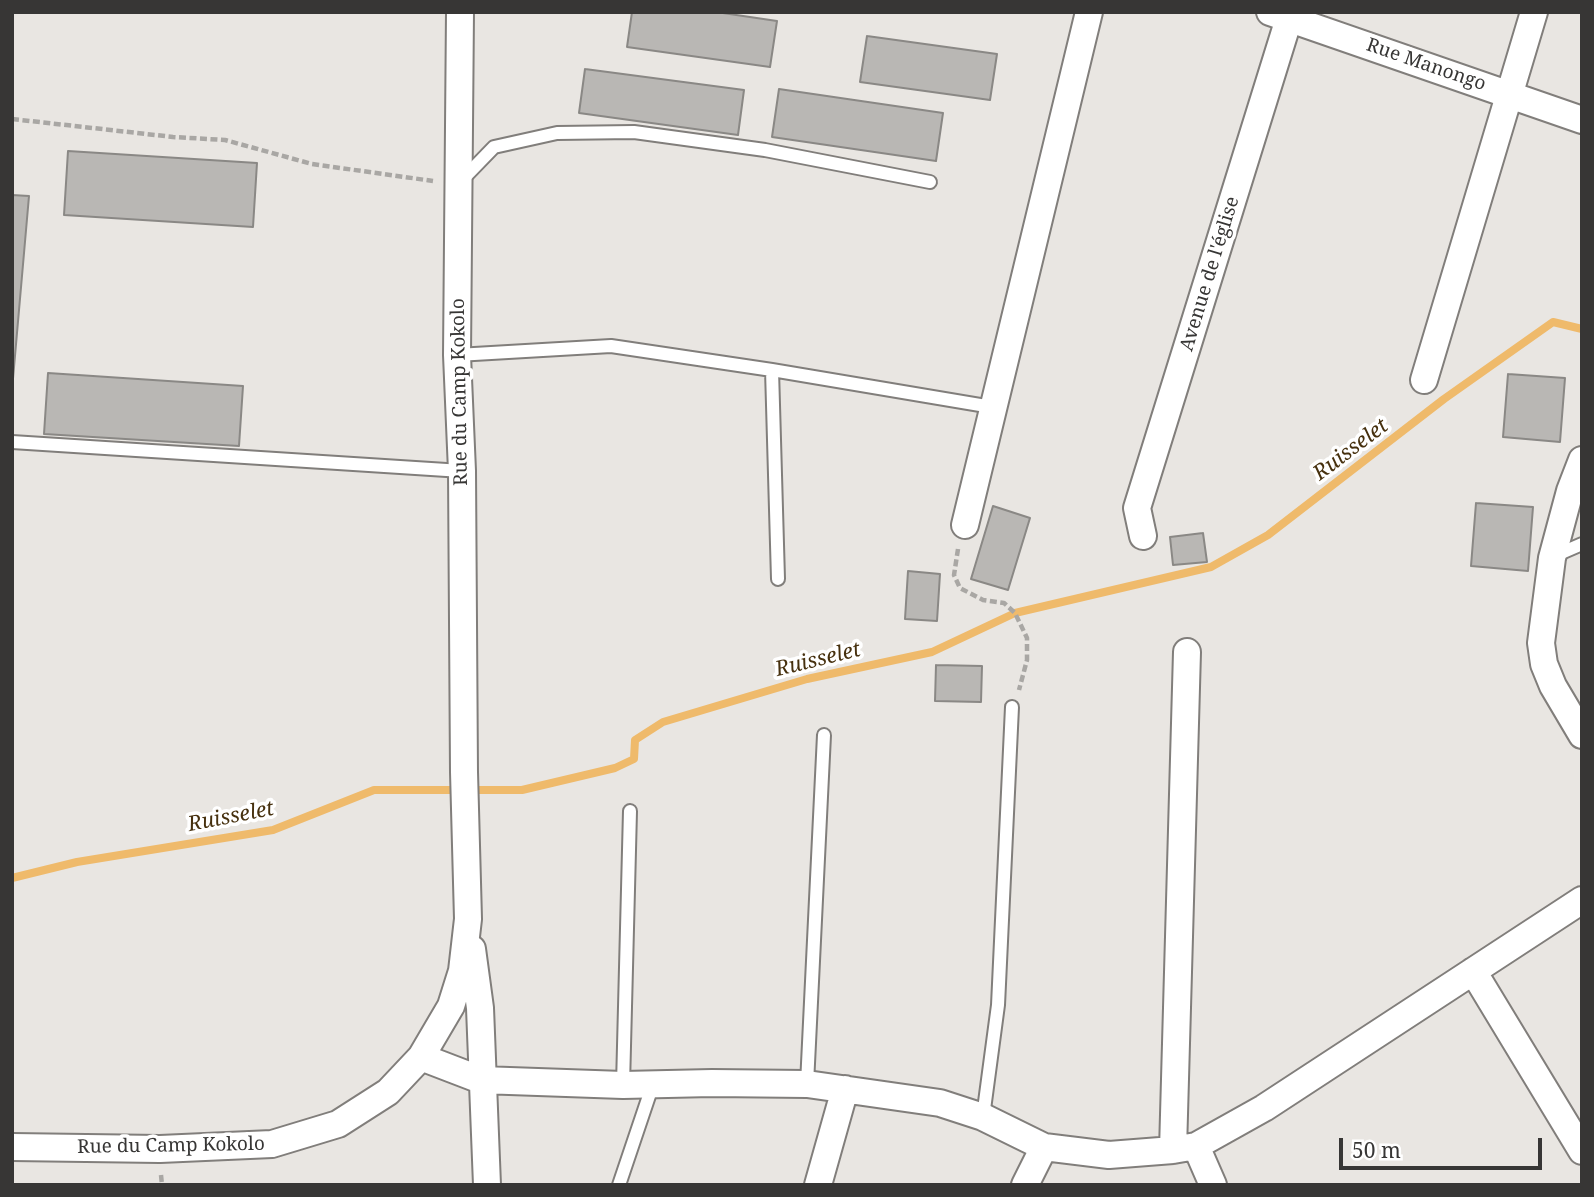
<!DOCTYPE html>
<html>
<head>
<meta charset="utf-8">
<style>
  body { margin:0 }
  #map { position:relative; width:1594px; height:1197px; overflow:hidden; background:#e9e6e2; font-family:"Noto Serif",serif }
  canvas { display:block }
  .frame { position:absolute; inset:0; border:14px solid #373635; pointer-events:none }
  .scale { position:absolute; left:1339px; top:1138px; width:203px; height:32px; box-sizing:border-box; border:4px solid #373635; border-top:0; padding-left:9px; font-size:21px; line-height:24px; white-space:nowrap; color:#373635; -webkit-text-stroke:5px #fff; paint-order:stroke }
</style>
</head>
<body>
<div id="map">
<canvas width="1594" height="1197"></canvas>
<div class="frame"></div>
<div class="scale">50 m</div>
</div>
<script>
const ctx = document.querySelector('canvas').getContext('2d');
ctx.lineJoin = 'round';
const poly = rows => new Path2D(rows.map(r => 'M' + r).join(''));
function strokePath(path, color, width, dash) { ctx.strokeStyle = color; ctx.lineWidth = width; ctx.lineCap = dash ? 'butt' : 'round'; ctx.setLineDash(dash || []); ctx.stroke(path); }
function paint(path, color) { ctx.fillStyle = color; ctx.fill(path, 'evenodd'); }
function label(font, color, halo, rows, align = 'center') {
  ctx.font = font + ' "Noto Serif",serif'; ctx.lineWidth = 7; ctx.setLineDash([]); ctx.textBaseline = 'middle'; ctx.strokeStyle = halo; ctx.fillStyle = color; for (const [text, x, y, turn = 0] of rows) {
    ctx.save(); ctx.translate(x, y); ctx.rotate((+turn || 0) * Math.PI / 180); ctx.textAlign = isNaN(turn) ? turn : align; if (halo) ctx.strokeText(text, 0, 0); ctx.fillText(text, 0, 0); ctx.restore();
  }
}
strokePath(poly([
  [12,878,77,862,273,830,374,790,522,790,615,768,634,759,635,740,663,722,807,679,932,652,1015,613,1211,567,1268,535,1444,399,1553,322,1582,329]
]), '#efba6b', 8);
const building = poly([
  [632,12,716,12,777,21,770,67,627,47,632,12],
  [867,36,997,54,990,100,860,82,867,36],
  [585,69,744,90,738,135,579,113,585,69],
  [779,89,943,113,936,161,772,137,779,89],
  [68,151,257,163,253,227,64,215,68,151],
  [12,195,29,196,12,390,12,195],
  [48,373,243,386,239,446,44,434,48,373],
  [1508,374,1565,378,1560,442,1503,437,1508,374],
  [1476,503,1533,507,1528,571,1471,566,1476,503],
  [993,506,1030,518,1008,590,971,579,993,506],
  [1203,533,1207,562,1173,565,1170,537,1203,533],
  [908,571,940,574,937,621,905,619,908,571],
  [936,665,982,666,981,702,935,701,936,665]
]);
paint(building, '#b9b7b4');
strokePath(building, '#8a8885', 2);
const service = poly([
  [461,181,494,147,557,133,634,132,765,150,930,182],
  [457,355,611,346,772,370,992,407],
  [772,370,778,579],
  [12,442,462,471],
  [1552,557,1582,544],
  [807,1084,824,735],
  [623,1085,630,811],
  [983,1117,998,1005,1012,707],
  [619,1185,653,1084]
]);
const minor = poly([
  [1270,12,1582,120],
  [1424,380,1534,12],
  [1582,460,1570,491,1552,558,1541,643,1544,664,1553,686,1582,735],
  [965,525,1089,12],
  [1143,536,1137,508,1291,12],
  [472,949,480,1008,487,1185],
  [1473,971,1582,1151],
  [421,1057,481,1080,623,1085,712,1083,807,1084,940,1103,983,1117,1044,1147,1109,1155,1173,1150,1196,1146,1264,1108,1582,900],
  [1196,1146,1213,1185],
  [12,1147,160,1149,272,1144,338,1124,388,1092,421,1057,451,1006,462,971,468,919,464,772,462,471,457,355,460,12],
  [1173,1150,1187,652],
  [818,1185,845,1089],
  [1025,1185,1044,1147]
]);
strokePath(service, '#817e7b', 16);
strokePath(minor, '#817e7b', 30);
strokePath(poly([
  [12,119,173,137,225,140,312,164,433,181],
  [958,549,954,575,960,588,983,600,1004,603,1015,613,1027,638,1027,660,1019,690],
  [161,1175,162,1185]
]), '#a9a7a4', 4.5, [7, 3.5]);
strokePath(service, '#fff', 12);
strokePath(minor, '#fff', 26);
label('19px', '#373635', '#fff', [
  ["Rue Manongo",1426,65,19],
  ["Avenue de l'église",1210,274,-73],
  ["Rue du Camp Kokolo",460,392,-91],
  ["Rue du Camp Kokolo",171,1146,-1]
]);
label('italic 21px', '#46300e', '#fff', [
  ["Ruisselet",1351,450,-37],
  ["Ruisselet",818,660,-14],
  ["Ruisselet",231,817,-11]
]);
</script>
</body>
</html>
